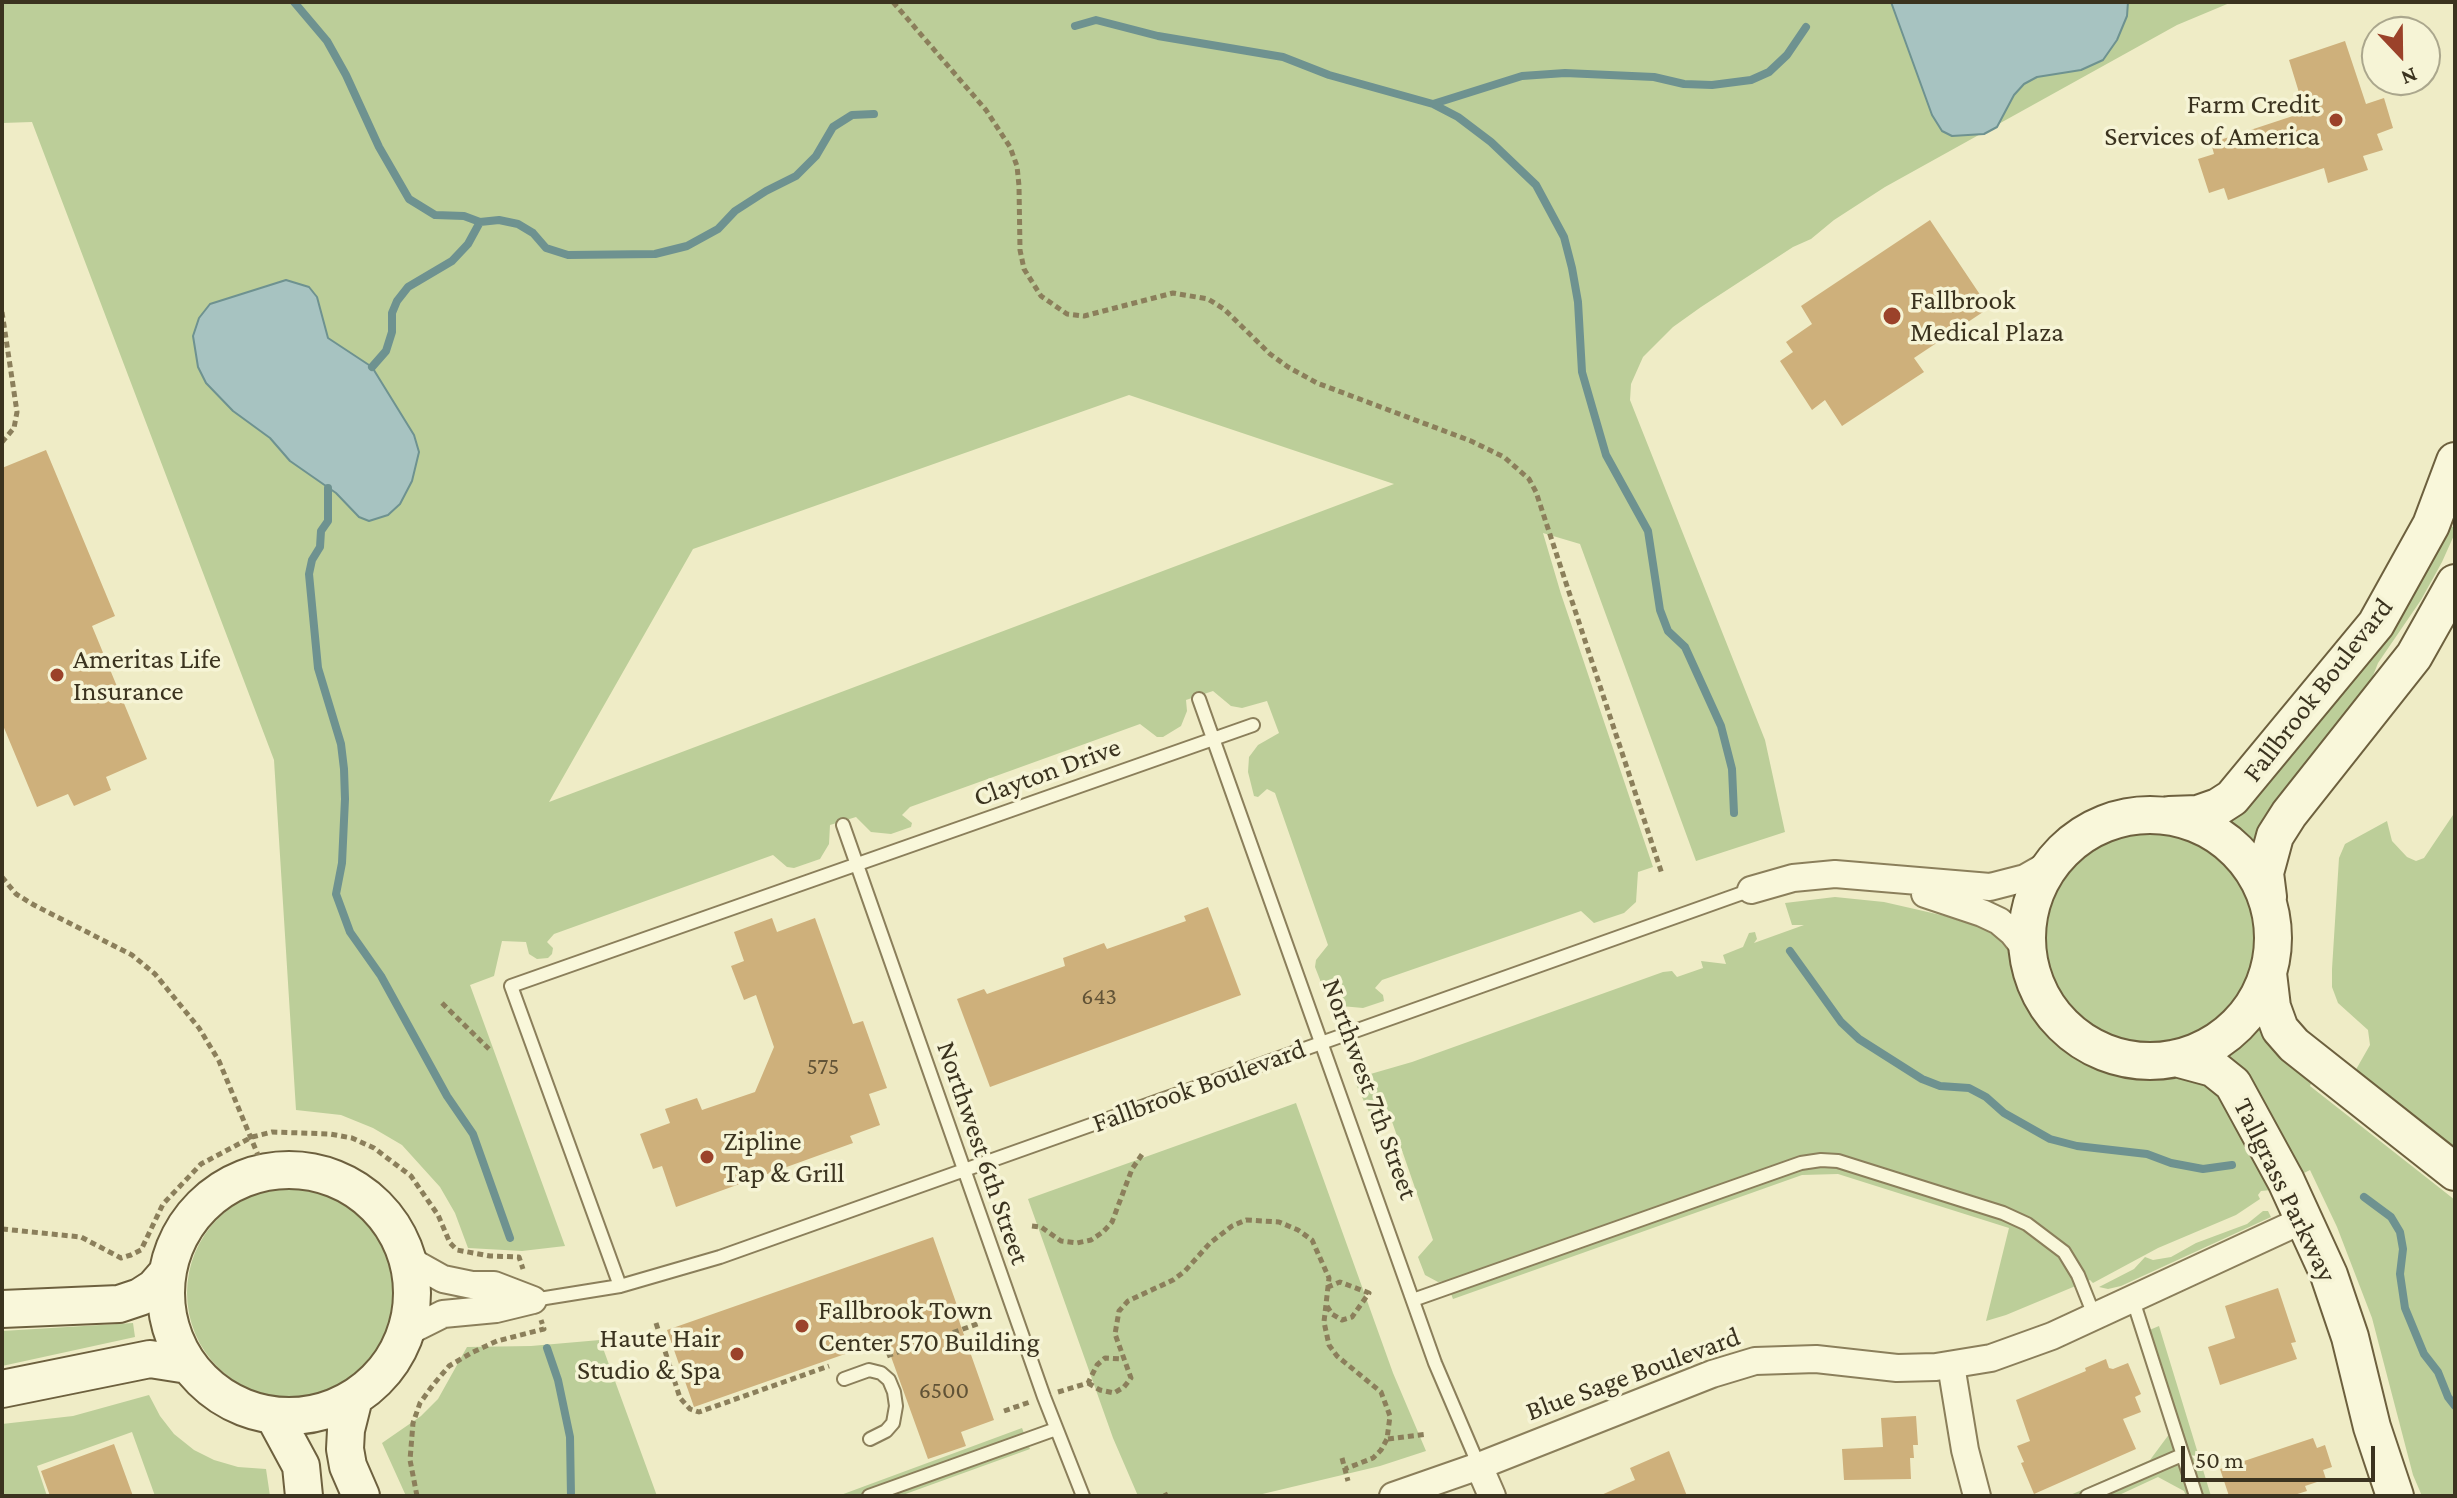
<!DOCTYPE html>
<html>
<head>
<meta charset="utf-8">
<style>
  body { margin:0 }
  #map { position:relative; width:2457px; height:1498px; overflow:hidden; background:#efecc6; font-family:"Crimson Pro",serif }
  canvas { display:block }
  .frame { position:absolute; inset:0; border:4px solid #3b331f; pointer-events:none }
  .north { position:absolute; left:2361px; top:16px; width:80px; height:80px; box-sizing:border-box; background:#f6f4d6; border:2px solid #aba78d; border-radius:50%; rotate:158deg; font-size:22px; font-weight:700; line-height:32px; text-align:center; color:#3b331f }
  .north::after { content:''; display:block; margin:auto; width:28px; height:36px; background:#9b422a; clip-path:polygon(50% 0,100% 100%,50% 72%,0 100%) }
  .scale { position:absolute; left:2181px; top:1446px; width:194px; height:36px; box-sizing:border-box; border:4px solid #3b331f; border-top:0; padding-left:10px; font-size:24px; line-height:28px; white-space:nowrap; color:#3b331f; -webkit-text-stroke:6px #f6f4d6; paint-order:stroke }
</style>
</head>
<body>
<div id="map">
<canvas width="2457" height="1498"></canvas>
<div class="frame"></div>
<div class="north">N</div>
<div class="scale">50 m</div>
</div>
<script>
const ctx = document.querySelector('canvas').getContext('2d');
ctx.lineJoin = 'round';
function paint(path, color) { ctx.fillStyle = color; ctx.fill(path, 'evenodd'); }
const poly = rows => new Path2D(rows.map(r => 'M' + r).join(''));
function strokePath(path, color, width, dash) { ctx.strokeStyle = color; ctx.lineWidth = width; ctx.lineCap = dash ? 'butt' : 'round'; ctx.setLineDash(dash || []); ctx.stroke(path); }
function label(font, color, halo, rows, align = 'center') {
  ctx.font = font + ' "Crimson Pro",serif'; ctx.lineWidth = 7; ctx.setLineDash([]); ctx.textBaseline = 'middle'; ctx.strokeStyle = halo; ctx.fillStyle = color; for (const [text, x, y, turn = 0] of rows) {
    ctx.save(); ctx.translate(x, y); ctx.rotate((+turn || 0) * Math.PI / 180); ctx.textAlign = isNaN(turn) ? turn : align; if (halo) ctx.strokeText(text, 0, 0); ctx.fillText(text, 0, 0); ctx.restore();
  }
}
paint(poly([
  [2,2,2232,2,2177,25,1885,187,1834,220,1811,239,1793,247,1701,307,1673,327,1643,357,1631,384,1630,400,1765,740,1785,832,1696,861,1580,544,1543,533,1561,594,1653,867,1638,872,1636,902,1624,913,1594,923,1581,911,1382,980,1375,988,1383,995,1384,1001,1363,1008,1341,1006,1331,1000,1324,990,1315,967,1316,960,1328,945,1275,793,1267,789,1258,797,1254,796,1248,772,1249,757,1258,745,1279,733,1267,701,1242,708,1231,706,1213,691,1186,700,1187,711,1181,726,1163,737,1157,737,1140,724,910,807,902,815,912,823,911,827,891,834,871,832,856,817,830,825,829,844,820,859,794,868,787,867,773,855,554,934,547,942,553,948,552,954,548,958,537,959,529,954,526,942,502,941,494,976,470,985,565,1246,522,1251,468,1248,455,1213,440,1187,402,1145,373,1128,341,1115,296,1110,274,760,32,122,2,123],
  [1129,395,1394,484,549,802,693,549],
  [2447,524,2455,528,2455,533,2442,562,2421,600,2378,663,2364,699,2252,845,2225,821],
  [2455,812,2455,1156,2354,1073,2370,1045,2368,1030,2338,1003,2332,987,2332,969,2339,858,2345,844,2387,821,2392,841,2407,857,2416,861,2424,858],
  '2046 940a108 108 0 1 1 216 0a108 108 0 1 1-216 0Z',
  [1835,897,1884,902,1989,926,2019,958,2030,994,2041,1015,2059,1036,2076,1050,2097,1062,2116,1069,2140,1074,2181,1073,2220,1086,2271,1190,2261,1191,2258,1195,2260,1199,2236,1215,2158,1248,2093,1283,2090,1280,2006,1315,1986,1321,2009,1228,1838,1174,1802,1175,1453,1299,1446,1281,1438,1282,1425,1275,1418,1257,1433,1240,1388,1110,1381,1104,1370,1114,1355,1082,1367,1075,1412,1062,1663,972,1672,971,1677,977,1703,968,1701,961,1726,964,1723,955,1743,947,1749,933,1755,932,1757,939,1754,943,1804,925,1792,925,1785,903],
  [2260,1024,2312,1081,2310,1086,2455,1200,2455,1496,2422,1496,2413,1475,2372,1318,2337,1227,2310,1170,2302,1174,2223,1056],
  [1296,1103,1393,1373,1426,1451,1380,1466,1254,1496,1138,1496,1113,1438,1028,1199],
  '187 1293a105 105 0 1 1 210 0a105 105 0 1 1-210 0Z',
  [2263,1211,2268,1211,2271,1217,2121,1286,2108,1289,2099,1287,2134,1269,2145,1257,2153,1260,2171,1257,2196,1243,2247,1224],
  [133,1323,135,1337,2,1366,2,1331],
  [2159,1326,2211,1496,2186,1496,2184,1491,2158,1477,2117,1496,2068,1496,2150,1460,2170,1433,2140,1334],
  [600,1340,657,1496,406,1496,382,1443,421,1416,438,1399,467,1347,531,1346],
  [149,1395,160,1416,174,1434,194,1450,214,1460,238,1467,266,1469,270,1496,155,1496,132,1432,37,1466,47,1496,2,1496,2,1424,73,1416],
  [1022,1428,1030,1449,900,1496,838,1496]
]), '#bcce99');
const water = poly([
  [1891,2,2128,2,2127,16,2117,40,2103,60,2081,70,2037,77,2024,84,2014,95,1997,127,1984,134,1952,136,1942,131,1932,115,1891,2],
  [286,280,309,287,317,297,328,338,372,367,414,435,419,452,412,481,400,504,388,515,369,521,359,517,336,493,290,461,270,438,233,411,206,383,198,367,193,336,199,318,210,304,286,280]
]);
paint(water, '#a7c3c1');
strokePath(water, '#6e9290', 2);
strokePath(poly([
  [294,2,327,41,346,75,379,147,409,199,435,215,464,216,480,222,499,220,518,224,533,233,546,248,568,255,655,254,687,246,718,229,735,211,766,191,796,176,816,156,833,127,852,115,874,114],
  [1075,26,1096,20,1158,36,1283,57,1329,75,1433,104,1458,117,1491,142,1536,185,1564,237,1572,268,1578,302,1582,372,1606,455,1648,531,1660,610,1668,631,1685,647,1721,726,1732,769,1734,813],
  [1433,104,1522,76,1565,73,1654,77,1684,84,1712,85,1751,80,1769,72,1787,55,1806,27],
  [372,367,386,351,392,332,392,313,397,301,408,287,452,261,468,244,480,222],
  [328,488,328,521,321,531,320,547,312,560,309,574,318,668,341,744,344,769,345,799,342,863,336,894,350,932,381,976,447,1096,473,1134,510,1238],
  [1790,951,1841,1022,1859,1039,1922,1079,1940,1086,1969,1088,1986,1097,2004,1113,2050,1139,2077,1146,2147,1154,2171,1163,2203,1169,2232,1165],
  [2364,1197,2391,1217,2400,1232,2403,1249,2400,1274,2405,1308,2424,1354,2438,1372,2448,1397,2455,1406],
  [547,1348,558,1380,570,1437,571,1496]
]), '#6e9290', 8);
paint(poly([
  [2345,41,2366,104,2384,98,2393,128,2377,134,2383,150,2363,156,2368,170,2328,183,2324,168,2228,200,2224,188,2209,193,2198,159,2214,154,2211,143,2305,112,2289,60],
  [1930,220,1989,308,1914,358,1924,372,1842,426,1825,400,1812,410,1780,361,1793,352,1786,342,1812,324,1801,306],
  [46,450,115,616,92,626,147,759,106,777,111,790,74,806,68,794,37,807,2,723,2,468],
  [1208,907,1241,995,990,1087,957,999,984,989,987,994,1065,966,1063,958,1104,943,1107,949,1186,921,1184,916],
  [772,918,777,932,815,918,853,1024,863,1021,887,1088,869,1094,880,1125,850,1136,853,1143,676,1207,662,1166,653,1169,640,1134,670,1123,665,1109,697,1098,702,1110,755,1092,774,1047,756,995,744,1000,731,966,744,961,734,932],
  [933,1237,960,1314,957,1315,994,1420,961,1432,966,1446,928,1459,885,1340,694,1407,667,1330],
  [2278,1288,2296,1342,2291,1343,2297,1359,2220,1385,2208,1347,2235,1338,2225,1306],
  [2106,1359,2109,1368,2113,1369,2128,1363,2141,1394,2135,1397,2141,1412,2123,1419,2136,1449,2034,1494,2021,1463,2024,1462,2017,1446,2030,1441,2016,1400,2086,1371,2085,1368],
  [1916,1416,1918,1445,1913,1445,1914,1458,1910,1458,1911,1479,1844,1480,1842,1449,1883,1447,1881,1418],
  [2313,1438,2317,1448,2325,1445,2332,1467,2323,1470,2326,1479,2305,1486,2307,1491,2291,1496,2229,1496,2220,1469],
  [114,1444,133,1496,50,1496,41,1471],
  [1669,1451,1687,1496,1599,1496,1635,1480,1630,1468]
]), '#ceb07b');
const lane = poly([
  [1199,699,1435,1363,1479,1466],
  [843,825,1044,1397,1083,1496],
  [620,1286,511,986,1253,725],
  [2132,1297,2196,1496],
  [533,1300,620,1286,720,1257,1751,890],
  [1413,1300,1801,1163,1821,1160,1838,1161,2003,1213,2027,1224,2064,1252,2078,1275,2094,1315],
  [844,1379,869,1370,881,1373,889,1380,894,1392,896,1406,893,1423,886,1431,870,1439],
  [869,1496,1056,1429],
  [2087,1496,2182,1455]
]);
const street = poly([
  [1751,890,1793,878,1835,874,1990,887,2025,878,2053,862],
  [1925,894,1982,913,1999,921,2012,932,2028,952],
  [409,1260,443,1279,472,1285,494,1285,533,1300],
  [407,1332,443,1314,496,1309,533,1300],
  [1951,1365,1965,1450,1977,1496],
  [1479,1466,1492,1496],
  [1393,1496,1479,1466,1712,1374,1755,1361,1816,1359,1897,1368,1936,1367,1991,1358,2052,1336,2305,1219]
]);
const secondary = poly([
  [2169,815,2198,814,2218,807,2232,798,2376,624,2431,525,2455,461],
  '2027 938a123 123 0 1 1 246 0a123 123 0 1 1-246 0Z',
  [2268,897,2265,873,2275,836,2289,814,2414,656,2455,583],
  [2268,973,2272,1007,2280,1029,2294,1045,2455,1172],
  [2176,1058,2213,1068,2233,1084,2286,1181,2329,1275,2350,1337,2372,1427,2395,1496],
  '166 1293a123 123 0 1 1 246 0a123 123 0 1 1-246 0Z',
  [2,1309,119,1304,140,1297,154,1288,167,1273],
  [2,1389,150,1359,188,1365],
  [354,1398,346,1430,345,1449,348,1466,361,1496],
  [274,1416,301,1466,304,1496]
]);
strokePath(lane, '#8b7f5b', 16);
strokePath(street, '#8b7f5b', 30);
strokePath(secondary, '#6d603e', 40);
strokePath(poly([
  [893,2,986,110,1010,147,1017,166,1019,186,1020,250,1024,269,1041,296,1067,314,1084,316,1173,293,1208,299,1224,309,1270,354,1288,367,1317,383,1471,441,1504,457,1529,479,1536,492,1662,874],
  [2,312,17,412,14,428,2,442],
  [2,877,16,894,34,905,132,955,155,974,199,1028,219,1061,265,1172],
  [442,1003,489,1049],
  [1032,1226,1041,1227,1061,1241,1077,1243,1091,1240,1103,1232,1112,1222,1132,1169,1143,1153],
  [2,1229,81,1237,121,1258,131,1255,141,1250,163,1204,201,1164,252,1137,272,1132,330,1134,352,1138,374,1148,411,1176,438,1215,450,1243,457,1250,490,1256,519,1257,523,1269],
  [1327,1306,1332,1314,1342,1320,1352,1317,1369,1293,1340,1282,1328,1287],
  [656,1323,680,1398,690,1409,699,1412,829,1366],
  [887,1356,980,1323],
  [1088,1383,1100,1390,1114,1393,1124,1387,1131,1378,1115,1334,1119,1311,1128,1301,1173,1280,1185,1271,1210,1243,1232,1226,1246,1220,1279,1222,1298,1230,1312,1240,1329,1278,1324,1322,1329,1345,1337,1356,1381,1392,1390,1416,1387,1439,1381,1450,1373,1458,1345,1469],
  [1058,1392,1088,1383,1097,1365,1105,1358,1122,1359],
  [1004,1411,1030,1402],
  [1388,1439,1427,1434],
  [1342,1458,1348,1481],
  [417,1496,410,1460,413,1423,420,1403,433,1385,449,1366,473,1352,497,1341,544,1329,541,1320],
  [1164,1496,1168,1494]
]), '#8b7f5b', 5, [6, 4]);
strokePath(lane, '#f9f7da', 12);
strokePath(street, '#f9f7da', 26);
strokePath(secondary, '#f9f7da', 36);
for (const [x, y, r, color] of [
  [2336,120,8,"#9b422a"],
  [1892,316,10,"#9b422a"],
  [57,675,8,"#9b422a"],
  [707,1157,8,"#9b422a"],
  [802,1326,8,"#9b422a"],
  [737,1354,8,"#9b422a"]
]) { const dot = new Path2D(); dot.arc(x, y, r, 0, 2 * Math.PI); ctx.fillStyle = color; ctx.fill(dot); strokePath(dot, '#f6f4d6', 3); }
label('24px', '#605236', null, [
  ["643",1099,997],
  ["575",823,1067],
  ["6500",944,1391]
]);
label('28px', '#3b331f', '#f6f4d6', [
  ["Farm Credit",2320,104,"right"],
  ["Services of America",2320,136,"right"],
  ["Fallbrook",1910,300],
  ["Medical Plaza",1910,332],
  ["Ameritas Life",73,659],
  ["Insurance",73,691],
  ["Zipline",723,1141],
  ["Tap & Grill",723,1173],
  ["Fallbrook Town",818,1310],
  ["Center 570 Building",818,1342],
  ["Haute Hair",721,1338,"right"],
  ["Studio & Spa",721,1370,"right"]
], 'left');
label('28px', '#3b331f', '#f6f4d6', [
  ["Fallbrook Boulevard",2318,690,-52],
  ["Clayton Drive",1047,772,-20],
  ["Fallbrook Boulevard",1199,1086,-20],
  ["Northwest 7th Street",1370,1089,70],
  ["Northwest 6th Street",983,1153,71],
  ["Tallgrass Parkway",2285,1190,64],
  ["Blue Sage Boulevard",1633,1374,-20]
]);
</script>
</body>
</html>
